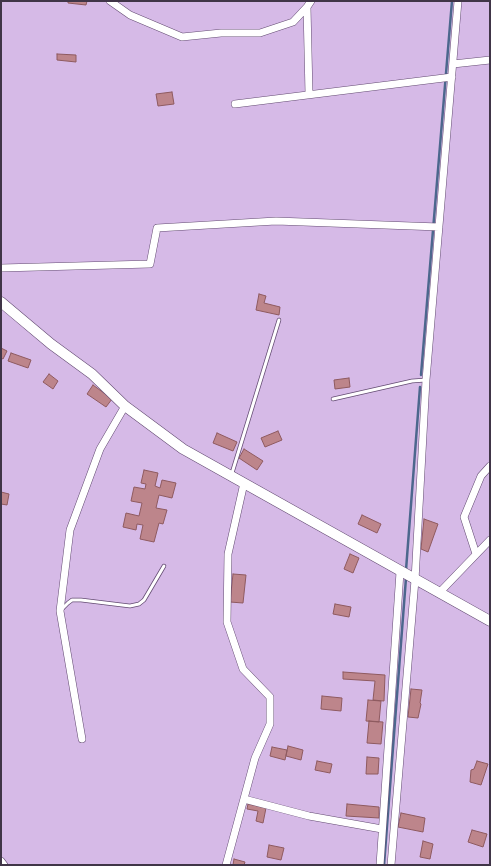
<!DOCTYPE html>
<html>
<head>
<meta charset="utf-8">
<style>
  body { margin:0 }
  #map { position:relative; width:491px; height:866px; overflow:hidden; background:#d6bae7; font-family:Commissioner,sans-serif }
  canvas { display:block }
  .frame { position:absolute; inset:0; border:2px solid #403547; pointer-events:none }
</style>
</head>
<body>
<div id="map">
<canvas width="491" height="866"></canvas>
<div class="frame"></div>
</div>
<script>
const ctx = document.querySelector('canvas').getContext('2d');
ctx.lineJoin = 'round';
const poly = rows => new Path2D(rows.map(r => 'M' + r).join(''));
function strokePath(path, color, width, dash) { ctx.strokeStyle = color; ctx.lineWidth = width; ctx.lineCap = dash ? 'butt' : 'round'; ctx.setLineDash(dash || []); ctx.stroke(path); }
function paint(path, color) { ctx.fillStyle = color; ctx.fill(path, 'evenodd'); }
strokePath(poly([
  [421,375,452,1],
  [406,570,420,387],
  [384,865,406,578]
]), '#4c678d', 2.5);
const building = poly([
  [68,1,87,1,86,5,68,3,68,1],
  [57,54,76,55,76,62,57,60,57,54],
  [172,92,174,104,158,106,156,94,172,92],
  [259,294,266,296,264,303,280,307,279,315,256,310,259,294],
  [1,348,7,351,3,359,1,358,1,348],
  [11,353,31,360,28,368,8,361,11,353],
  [49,374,58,381,53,389,43,382,49,374],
  [349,378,350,387,335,389,334,380,349,378],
  [93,385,112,399,106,407,87,394,93,385],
  [278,431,282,440,265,447,261,438,278,431],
  [217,433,237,442,233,451,213,443,217,433],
  [244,449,263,461,257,470,239,458,244,449],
  [144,470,158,473,155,486,160,488,162,480,176,483,172,498,159,495,156,508,167,510,163,524,159,523,154,542,140,539,143,525,137,524,136,530,123,527,126,513,139,516,142,503,131,501,134,487,145,489,146,484,141,483,144,470],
  [1,492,9,494,7,505,1,504,1,492],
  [362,515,381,524,377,533,358,524,362,515],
  [424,519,438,524,428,552,421,549,424,519],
  [350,554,359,558,353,573,344,569,350,554],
  [233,574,246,575,243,603,230,602,233,574],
  [335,604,351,607,349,617,333,614,335,604],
  [343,672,385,675,384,701,373,700,375,681,343,679,343,672],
  [411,689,422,690,420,703,421,704,418,718,408,717,411,689],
  [322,696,342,698,341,711,321,709,322,696],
  [368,700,381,701,379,722,366,721,368,700],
  [369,721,383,722,381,744,367,743,369,721],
  [288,746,303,750,301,760,286,756,288,746],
  [272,747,287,750,285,760,270,756,272,747],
  [367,757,379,758,378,774,366,774,367,757],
  [317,761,332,764,330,773,315,770,317,761],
  [477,761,488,764,481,785,470,782,471,770,474,769,477,761],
  [248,804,266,808,263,823,256,821,258,811,247,809,248,804],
  [347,804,379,807,379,818,346,816,347,804],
  [401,813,425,818,423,832,398,827,401,813],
  [472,830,487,834,483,847,468,842,472,830],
  [423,841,433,844,430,859,420,857,423,841],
  [269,845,284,848,281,860,267,857,269,845],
  [234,859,245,862,244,865,233,865,234,859]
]);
paint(building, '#bd858b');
strokePath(building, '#8e5a5f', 1);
const lane = poly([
  [333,399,412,381,426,380],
  [232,473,279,320],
  [62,609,68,603,72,600,81,600,130,606,139,604,144,600,164,566]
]);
const street = poly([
  [110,1,130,15,182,37,221,33,260,33,293,22,307,7],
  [453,64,490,60],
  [309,94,307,7,311,1],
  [235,104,452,77],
  [1,268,150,264,157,228,276,221,439,227],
  [476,554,464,517,481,476,490,466],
  [439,593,490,540],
  [82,739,60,611,70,530,100,449,125,406],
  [244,799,309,816,382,829],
  [1,861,4,865],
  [226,865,255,758,270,724,270,697,243,669,227,622,228,554,244,483],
  [380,865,400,572],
  [391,865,415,580,426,380,458,1]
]);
const secondary = poly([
  [1,302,51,344,92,374,125,406,183,449,490,621]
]);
strokePath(lane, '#634b72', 4.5);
strokePath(street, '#634b72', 8);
strokePath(secondary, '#634b72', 11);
strokePath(lane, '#fff', 3);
strokePath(street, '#fff', 7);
strokePath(secondary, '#fff', 10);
</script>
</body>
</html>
